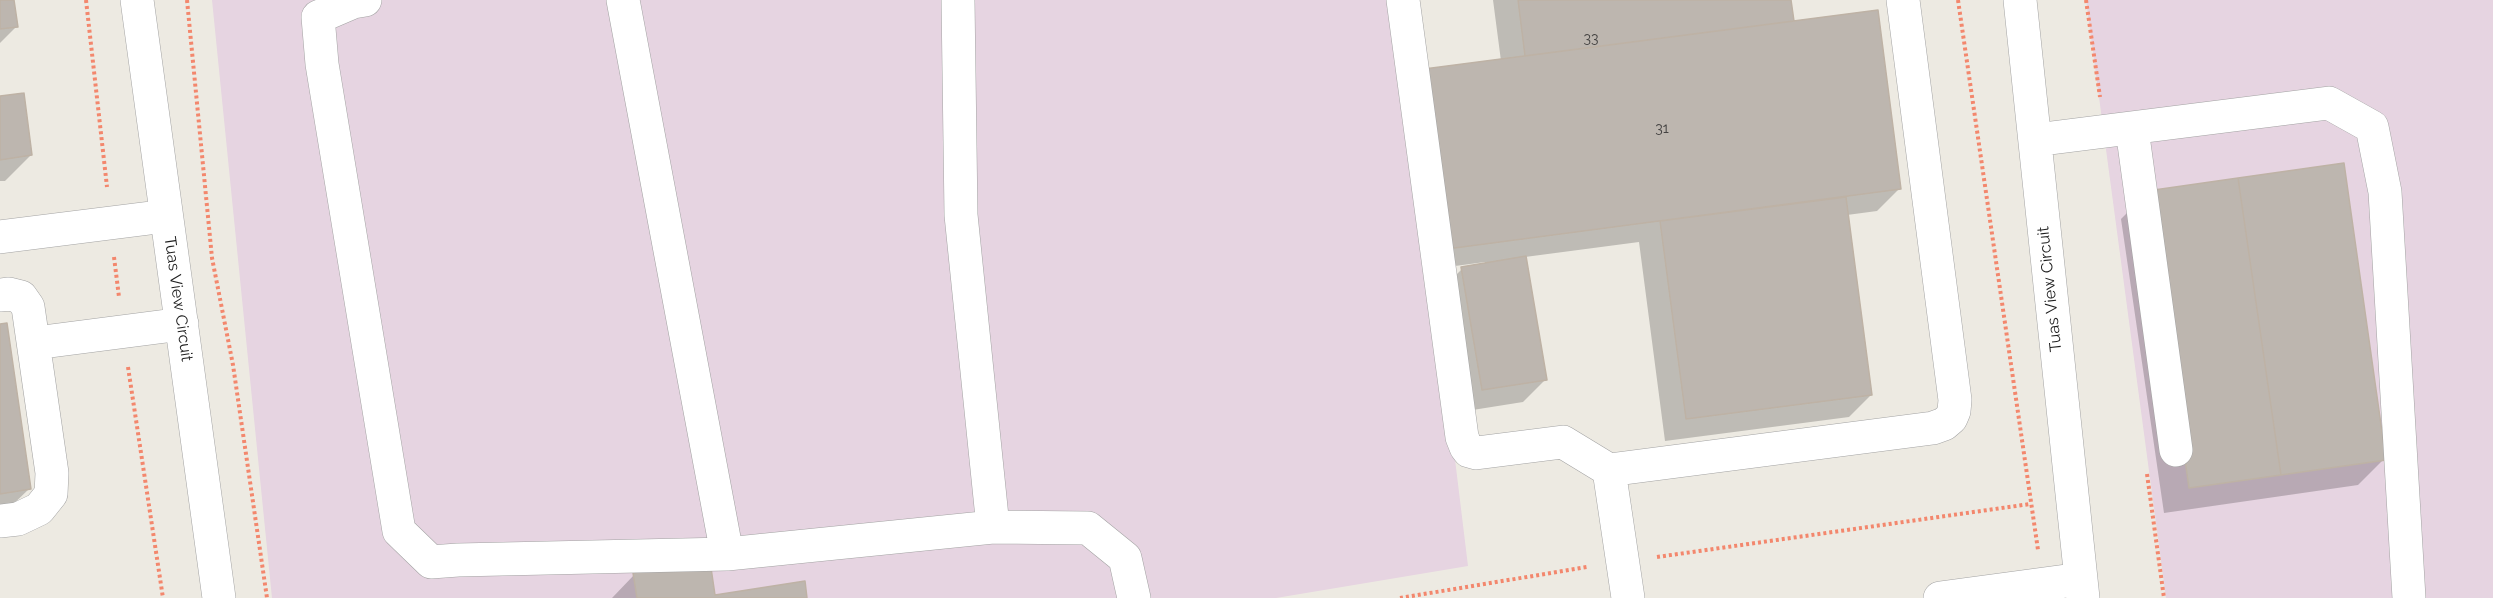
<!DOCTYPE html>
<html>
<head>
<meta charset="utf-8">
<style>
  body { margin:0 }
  canvas { display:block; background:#edeae2 }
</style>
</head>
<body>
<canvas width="2493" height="598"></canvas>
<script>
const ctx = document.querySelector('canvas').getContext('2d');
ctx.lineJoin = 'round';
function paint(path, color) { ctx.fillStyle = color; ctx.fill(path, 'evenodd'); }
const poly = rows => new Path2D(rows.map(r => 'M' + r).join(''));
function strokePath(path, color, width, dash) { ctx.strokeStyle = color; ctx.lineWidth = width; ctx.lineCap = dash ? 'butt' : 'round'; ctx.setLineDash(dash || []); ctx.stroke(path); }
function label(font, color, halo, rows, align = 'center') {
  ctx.font = font + ' Raleway,sans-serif'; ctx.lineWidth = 4.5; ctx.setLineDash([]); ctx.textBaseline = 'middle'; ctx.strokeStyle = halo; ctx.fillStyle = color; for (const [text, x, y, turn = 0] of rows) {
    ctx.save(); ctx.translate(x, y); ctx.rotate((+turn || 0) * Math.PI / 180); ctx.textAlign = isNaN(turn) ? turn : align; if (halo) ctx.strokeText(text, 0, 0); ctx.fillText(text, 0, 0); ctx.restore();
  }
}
paint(poly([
  [212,0,1399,0,1468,566,1276,598,272,598],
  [2086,0,2493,0,2493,598,2166,598]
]), '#e6d4e1');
paint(poly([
  [0,0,13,0,17,26,0,43],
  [1493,0,1789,0,1792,23,1899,189,1877,211,1847,215,1871,395,1849,417,1665,441,1639,242,1525,257,1546,379,1523,402,1460,412,1440,291,1462,269,1485,265,1485,262,1425,270,1501,61],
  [0,97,31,155,5,181,0,181],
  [2147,193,2384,459,2358,485,2164,513,2121,219],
  [0,325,29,489,3,514,0,515],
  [634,575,714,597,806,598,612,598]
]), '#0003');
const building = poly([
  [0,0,14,0,18,27,0,29,0,0],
  [1518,0,1791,0,1794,21,1525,56,1518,0],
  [1878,10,1901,189,1447,249,1424,69,1878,10],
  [24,93,32,155,0,160,0,96,24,93],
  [2344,163,2386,460,2281,475,2238,178,2344,163],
  [2238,178,2281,475,2189,488,2147,191,2238,178],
  [1846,197,1872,395,1686,419,1660,221,1846,197],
  [1526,256,1547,380,1482,390,1461,267,1526,256],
  [7,323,31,489,0,494,0,324,7,323],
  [710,561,715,595,805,581,807,598,637,598,633,573,710,561]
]);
paint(building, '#bdb6af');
strokePath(building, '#beb2a5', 1.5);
const minor = poly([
  [137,0,219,598],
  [365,0,353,2,318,17,322,64,399,531,431,562,458,560,727,554,993,527,1088,528,1125,558,1134,598],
  [623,0,727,554],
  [958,0,961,215,993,527],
  [1403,0,1462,437,1466,447,1469,451,1476,453,1563,442,1609,470,1933,428,1944,424,1951,418,1954,411,1955,400,1903,0],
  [2020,0,2083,598],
  [2132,129,2176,450],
  [2035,140,2329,103,2372,127,2385,192,2409,598],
  [0,237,166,216],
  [0,295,9,294,21,297,28,307,52,473,51,494,39,509,18,519,0,521],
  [35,343,182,324],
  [1609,470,1628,598],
  [1940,598,2081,579]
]);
strokePath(minor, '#a3a3a3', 34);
strokePath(poly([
  [86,0,107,187],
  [187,0,212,258,233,365,267,598],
  [1958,0,2038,550],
  [2086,0,2100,97],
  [114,257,119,297],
  [128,367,163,598],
  [2147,474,2164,598],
  [1657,557,2030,504],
  [1400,598,1587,567]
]), '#f3876d', 4, [3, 3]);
strokePath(minor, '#fff', 33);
label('14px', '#444241', null, [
  ["33",1591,39],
  ["31",1662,129]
]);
label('16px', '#1c1c1c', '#fff', [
  ["Tuas View Circuit",2050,289,-96],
  ["Tuas View Circuit",178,299,82]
]);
</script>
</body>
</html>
